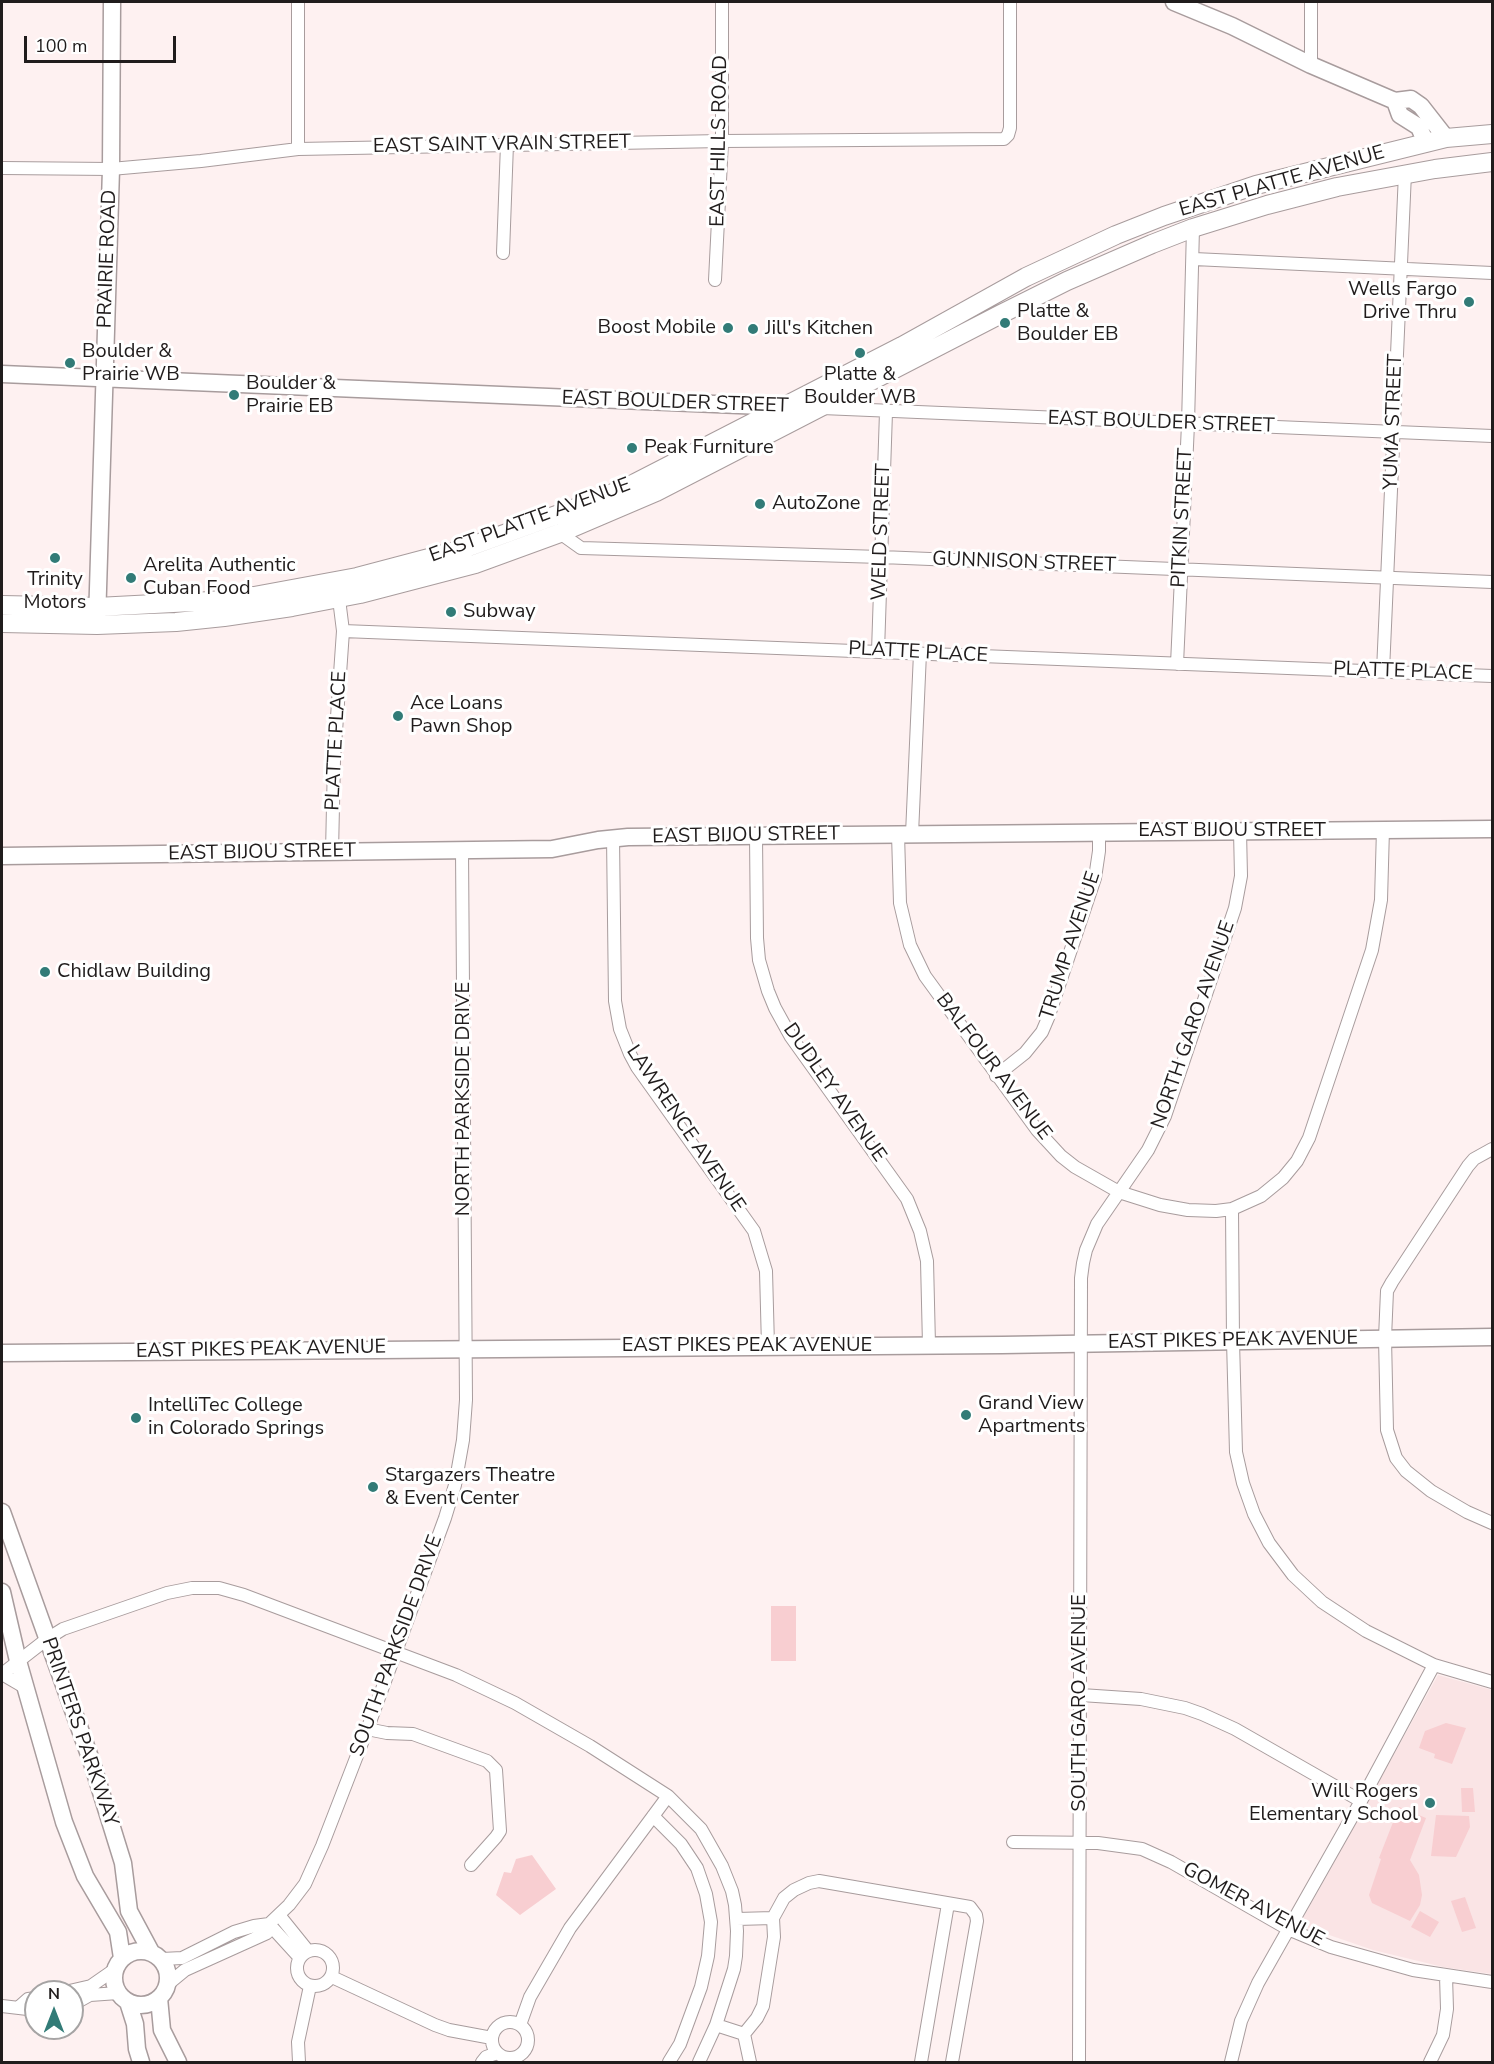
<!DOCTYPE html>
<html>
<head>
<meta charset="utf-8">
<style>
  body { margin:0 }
  #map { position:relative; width:1494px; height:2064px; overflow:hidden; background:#fef1f1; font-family:"Nunito Sans",sans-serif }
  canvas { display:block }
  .frame { position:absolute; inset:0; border:3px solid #201c1c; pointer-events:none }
  .north { position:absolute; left:24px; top:1980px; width:60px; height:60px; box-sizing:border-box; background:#fff; border:2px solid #a6a4a4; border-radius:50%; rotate:0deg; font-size:16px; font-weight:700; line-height:24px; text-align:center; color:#201c1c }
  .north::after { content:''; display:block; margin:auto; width:21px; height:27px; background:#327b77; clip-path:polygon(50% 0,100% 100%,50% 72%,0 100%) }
  .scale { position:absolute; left:24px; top:36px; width:152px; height:27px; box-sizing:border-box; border:3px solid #201c1c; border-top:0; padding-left:8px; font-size:18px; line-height:21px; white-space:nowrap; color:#201c1c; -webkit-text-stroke:4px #fff; paint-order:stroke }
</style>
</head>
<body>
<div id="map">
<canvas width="1494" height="2064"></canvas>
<div class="frame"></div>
<div class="north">N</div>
<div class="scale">100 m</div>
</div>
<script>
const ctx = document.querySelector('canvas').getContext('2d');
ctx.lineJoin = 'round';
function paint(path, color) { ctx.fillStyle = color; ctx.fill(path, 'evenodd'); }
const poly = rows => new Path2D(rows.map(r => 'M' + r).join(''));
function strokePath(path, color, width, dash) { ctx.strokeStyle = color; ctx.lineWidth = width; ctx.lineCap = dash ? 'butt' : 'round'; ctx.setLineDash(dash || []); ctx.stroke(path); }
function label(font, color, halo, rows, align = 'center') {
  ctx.font = font + ' "Nunito Sans",sans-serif'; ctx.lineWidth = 6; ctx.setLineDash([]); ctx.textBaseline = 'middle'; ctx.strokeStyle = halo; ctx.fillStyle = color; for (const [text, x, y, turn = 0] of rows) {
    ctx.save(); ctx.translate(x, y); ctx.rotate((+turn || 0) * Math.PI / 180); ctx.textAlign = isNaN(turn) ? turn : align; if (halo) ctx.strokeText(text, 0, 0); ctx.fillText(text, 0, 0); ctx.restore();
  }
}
paint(poly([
  [1438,1675,1492,1690,1492,1974,1443,1967,1373,1950,1306,1927,1302,1920]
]), '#fae4e5');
paint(poly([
  [771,1606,796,1606,796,1661,771,1661],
  [1446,1723,1466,1728,1452,1764,1434,1758,1435,1754,1419,1748,1425,1731],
  [1461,1788,1473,1788,1475,1812,1462,1812],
  [1399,1807,1426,1818,1410,1860,1419,1875,1422,1895,1420,1905,1410,1921,1372,1903,1369,1895,1381,1859,1379,1858],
  [1436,1815,1469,1816,1470,1827,1456,1857,1431,1856],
  [532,1855,556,1889,520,1915,496,1895,504,1872,511,1873,516,1859],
  [1465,1897,1476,1928,1462,1932,1451,1901],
  [1420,1911,1439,1922,1430,1937,1411,1927]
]), '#f8ced1');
const street = poly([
  [1311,65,1311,2],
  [298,149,298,2],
  [2,168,111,169,201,161,298,149,722,141,1004,139,1008,135,1010,128,1010,2],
  [503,253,507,144],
  [1194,259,1492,273],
  [715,280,722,141,722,2],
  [822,408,1492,436],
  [560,533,581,548,881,557,1492,582],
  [343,631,1492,676],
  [878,651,886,412],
  [1177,664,1188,424,1193,228],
  [1383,671,1405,173],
  [1383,829,1381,900,1372,950,1309,1138,1297,1161,1283,1178,1261,1196,1232,1209,1233,1341,1236,1452,1243,1483,1254,1514,1269,1543,1293,1575,1322,1602,1366,1631,1434,1665,1492,1682],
  [898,834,900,903,910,945,925,976,1037,1130,1061,1156,1075,1167,1119,1192,1160,1205,1188,1210,1216,1211,1232,1209],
  [912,834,920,653],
  [756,836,757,938,759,960,768,991,775,1008,791,1037,907,1199,920,1231,927,1261,929,1345],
  [613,837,615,1001,620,1029,630,1054,637,1067,754,1231,766,1271,768,1346],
  [332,852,334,760,343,631,338,591],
  [996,1076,1025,1053,1042,1032,1048,1018,1095,878,1099,851,1099,832],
  [1492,1149,1474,1159,1468,1166,1392,1282,1387,1291,1385,1338,1387,1430,1396,1458,1406,1471,1431,1491,1467,1512,1492,1523],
  [2,1674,47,1639,63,1629,167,1593,192,1588,219,1588,244,1595,456,1675,515,1703,590,1746,668,1796,701,1829,722,1866,732,1891,735,1905,737,1931,736,1956,734,1969,716,2025,699,2062],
  [2,1674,26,1688],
  [1081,1695,1141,1699,1185,1708,1202,1714,1235,1729,1361,1801],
  [367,1729,387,1733,413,1734,487,1761,496,1770,500,1831,496,1837,471,1865],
  [653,1816,681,1844,697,1868,706,1894,711,1922,708,1956,701,1987,680,2044,669,2062],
  [1013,1842,1098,1843,1142,1849,1171,1862,1288,1929,1331,1947,1413,1970,1492,1982],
  [279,1915,308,1951],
  [737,1919,773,1918,784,1898,794,1890,809,1883,819,1881,970,1907,976,1915,977,1921,952,2062],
  [269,1924,300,1958],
  '297 1968a18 18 0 1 1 36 0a18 18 0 1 1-36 0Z',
  [162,1959,182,1958,234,1932,254,1926,269,1924,289,1905,305,1884,322,1846,370,1722,445,1518,455,1485,463,1440,466,1400,462,850],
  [332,1977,435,2025,449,2030,492,2038],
  [168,1984,185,1970,267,1933,269,1924],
  [65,1992,91,1986,114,1970],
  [72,2005,90,1995,118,1993],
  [2,2006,36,2010],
  [19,2007,28,1999,36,1998],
  '492 2040a18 18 0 1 1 36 0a18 18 0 1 1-36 0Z',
  [520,2025,530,1997,570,1928,668,1796],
  [716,2025,744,2034,750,2062],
  [744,2034,757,2018,763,2006,774,1937,773,1918],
  [299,2062,298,2042,310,1986],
  [482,2062,486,2057,497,2053],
  [921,2062,948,1904],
  [1079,2062,1081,1278,1083,1263,1086,1250,1097,1224,1148,1150,1165,1116,1235,908,1241,876,1240,831],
  [1231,2062,1241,2021,1258,1983,1361,1801,1434,1665],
  [1430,2062,1443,2035,1447,2009,1446,1976]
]);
const secondary = poly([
  [1174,2,1232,26,1311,65,1395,101,1411,99,1421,106,1446,138],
  [1395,101,1400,115,1419,127,1426,143],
  [2,374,786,407],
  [97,621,111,169,112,2],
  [2,856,552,849,598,840,628,837,1492,829],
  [2,1353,1002,1345,1492,1337],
  [2,1512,92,1763,123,1863,129,1911,151,1952],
  [2,1592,18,1661,64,1822,85,1876,118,1932,122,1958],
  '114 1978a27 27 0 1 1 54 0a27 27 0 1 1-54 0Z',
  [159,1998,162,2030,178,2062],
  [128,2002,135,2024,137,2049,141,2062]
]);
const primary = poly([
  [2,605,97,607,211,601,254,596,357,577,463,549,595,501,635,483,902,346,1026,277,1116,235,1164,216,1256,185,1446,138,1492,134],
  [2,623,97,625,176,622,224,617,292,607,360,594,475,564,560,533,656,492,1001,314,1067,281,1152,244,1193,228,1267,205,1337,187,1435,169,1492,162]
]);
strokePath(street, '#a89c9d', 14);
strokePath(secondary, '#a89c9d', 19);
strokePath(primary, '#a89c9d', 20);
strokePath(street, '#fff', 12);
strokePath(secondary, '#fff', 16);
strokePath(primary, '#fff', 18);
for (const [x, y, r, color] of [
  [1469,302,6,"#327b77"],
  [1005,323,6,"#327b77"],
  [728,328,6,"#327b77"],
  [753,329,6,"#327b77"],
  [860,353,6,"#327b77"],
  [70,363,6,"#327b77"],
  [234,395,6,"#327b77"],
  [632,448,6,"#327b77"],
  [760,504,6,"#327b77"],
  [55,558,6,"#327b77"],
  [131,578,6,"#327b77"],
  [451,612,6,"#327b77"],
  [398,716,6,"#327b77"],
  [45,972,6,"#327b77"],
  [966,1415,6,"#327b77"],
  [136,1418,6,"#327b77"],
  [373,1487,6,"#327b77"],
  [1430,1803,6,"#327b77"]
]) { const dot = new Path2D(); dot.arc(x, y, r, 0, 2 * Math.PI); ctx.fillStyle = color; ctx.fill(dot); strokePath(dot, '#fff', 2); }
label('20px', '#201c1c', '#fff', [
  ["EAST HILLS ROAD",720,141,-89],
  ["EAST SAINT VRAIN STREET",502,145,-1],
  ["EAST PLATTE AVENUE",1282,182,-16],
  ["PRAIRIE ROAD",108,259,-88],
  ["EAST BOULDER STREET",675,403,2],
  ["YUMA STREET",1394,422,-88],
  ["EAST BOULDER STREET",1161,423,2],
  ["PITKIN STREET",1183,518,-87],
  ["EAST PLATTE AVENUE",530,521,-20],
  ["WELD STREET",882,532,-88],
  ["GUNNISON STREET",1024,563,2],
  ["PLATTE PLACE",918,653,3],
  ["PLATTE PLACE",1403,672,2],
  ["PLATTE PLACE",337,741,-87],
  ["EAST BIJOU STREET",1232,831],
  ["EAST BIJOU STREET",746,836,-1],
  ["EAST BIJOU STREET",262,853,-1],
  ["TRUMP AVENUE",1071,946,-72],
  ["NORTH GARO AVENUE",1194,1025,-71],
  ["BALFOUR AVENUE",993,1067,53],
  ["DUDLEY AVENUE",834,1093,55],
  ["NORTH PARKSIDE DRIVE",464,1099,-90],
  ["LAWRENCE AVENUE",685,1129,56],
  ["EAST PIKES PEAK AVENUE",1233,1341,-1],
  ["EAST PIKES PEAK AVENUE",747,1346],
  ["EAST PIKES PEAK AVENUE",261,1350,-1],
  ["SOUTH PARKSIDE DRIVE",397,1646,-70],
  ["SOUTH GARO AVENUE",1080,1703,-90],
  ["PRINTERS PARKWAY",79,1732,71],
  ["GOMER AVENUE",1253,1905,28]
]);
label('20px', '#201c1c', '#fff', [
  ["Wells Fargo",1457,290,"right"],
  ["Drive Thru",1457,313,"right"],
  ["Platte &",1017,312],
  ["Boulder EB",1017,335],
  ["Boost Mobile",716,328,"right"],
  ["Jill's Kitchen",765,329],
  ["Boulder &",82,352],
  ["Prairie WB",82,375],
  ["Platte &",860,375,"center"],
  ["Boulder WB",860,398,"center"],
  ["Boulder &",246,384],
  ["Prairie EB",246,407],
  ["Peak Furniture",644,448],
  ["AutoZone",772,504],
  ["Arelita Authentic",143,566],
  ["Cuban Food",143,589],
  ["Trinity",55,580,"center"],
  ["Motors",55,603,"center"],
  ["Subway",463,612],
  ["Ace Loans",410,704],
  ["Pawn Shop",410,727],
  ["Chidlaw Building",57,972],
  ["Grand View",978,1404],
  ["Apartments",978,1427],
  ["IntelliTec College",148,1406],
  ["in Colorado Springs",148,1429],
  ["Stargazers Theatre",385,1476],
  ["& Event Center",385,1499],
  ["Will Rogers",1418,1792,"right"],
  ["Elementary School",1418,1815,"right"]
], 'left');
</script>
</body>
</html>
